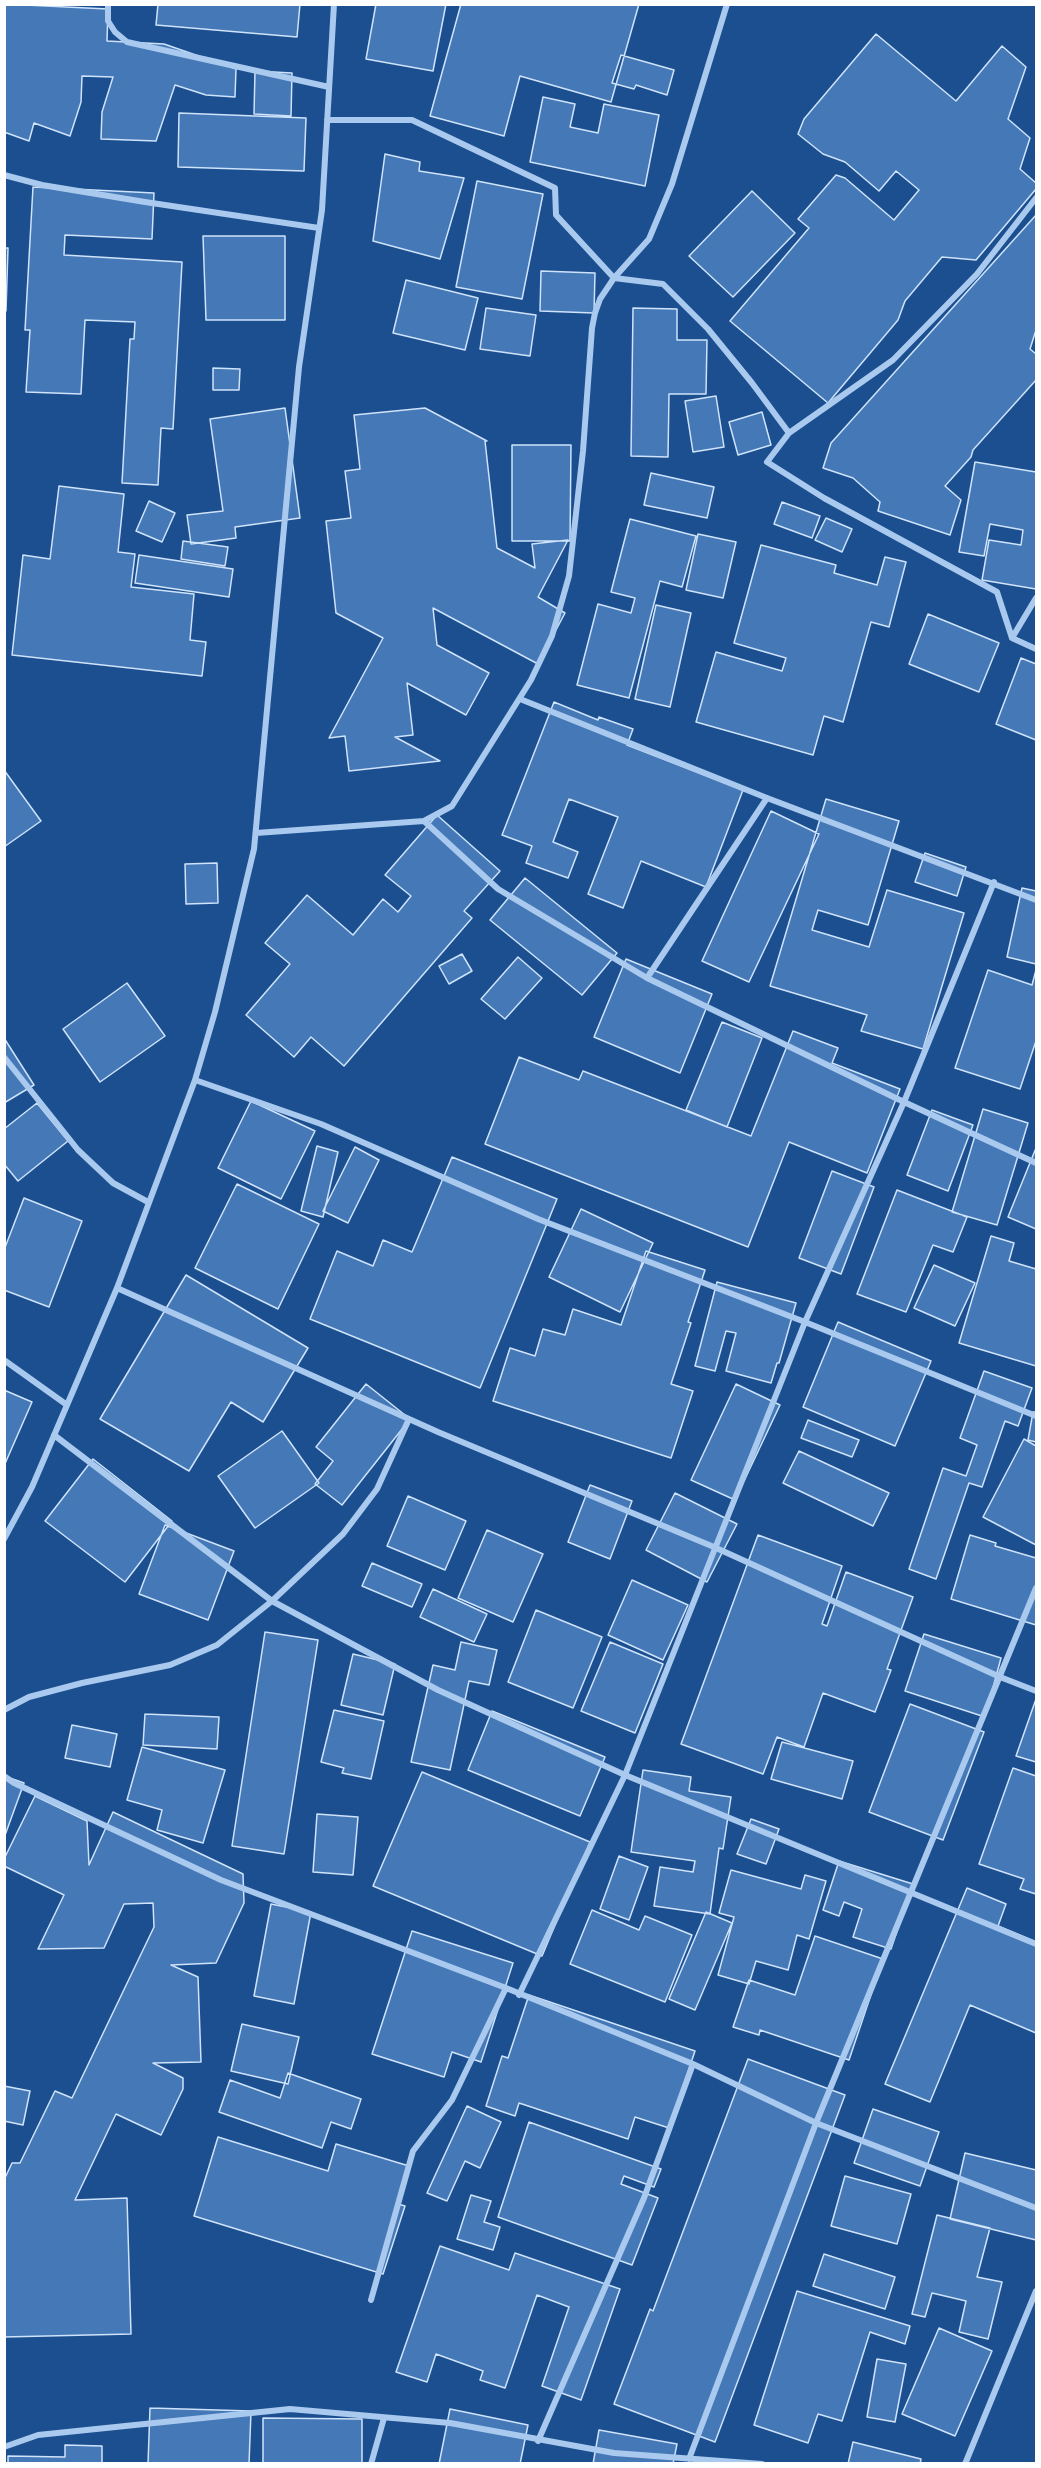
<!DOCTYPE html>
<html>
<head>
<meta charset="utf-8">
<style>
  body { margin:0 }
  #map { position:relative; width:1041px; height:2468px; overflow:hidden; background:#1b4f8f; font-family:Helvetica,sans-serif }
  canvas { display:block }
  .frame { position:absolute; inset:0; border:6px solid #fff; pointer-events:none }
</style>
</head>
<body>
<div id="map">
<canvas width="1041" height="2468"></canvas>
<div class="frame"></div>
</div>
<script>
const ctx = document.querySelector('canvas').getContext('2d');
ctx.lineJoin = 'round';
function paint(path, color) { ctx.fillStyle = color; ctx.fill(path, 'evenodd'); }
const poly = rows => new Path2D(rows.map(r => 'M' + r).join(''));
function strokePath(path, color, width, dash) { ctx.strokeStyle = color; ctx.lineWidth = width; ctx.lineCap = dash ? 'butt' : 'round'; ctx.setLineDash(dash || []); ctx.stroke(path); }
const building = poly([
  [4,4,108,9,107,41,164,44,236,69,235,97,206,95,175,85,156,141,101,139,102,112,113,77,82,76,81,102,70,136,34,123,29,141,4,132,4,4],
  [158,4,300,4,297,37,156,25,158,4],
  [376,4,446,4,433,71,366,59,376,4],
  [461,4,639,4,611,102,520,76,504,136,430,116,461,4],
  [876,34,956,101,1002,46,1026,67,1008,119,1030,138,1020,169,1036,183,1036,189,976,260,942,257,905,301,898,320,828,403,730,321,809,228,798,219,836,175,845,178,894,220,919,190,896,171,879,191,845,162,823,154,798,134,804,119,876,34],
  [621,55,674,70,667,95,636,85,634,89,612,83,621,55],
  [255,71,292,73,291,116,254,114,255,71],
  [543,97,575,104,570,127,598,133,604,104,659,115,645,186,530,162,543,97],
  [179,113,306,118,304,171,178,167,179,113],
  [385,154,420,162,419,171,464,178,440,259,373,241,385,154],
  [477,181,543,194,522,299,456,287,477,181],
  [33,187,154,193,152,239,65,235,64,255,182,262,173,429,161,428,158,485,122,483,130,339,134,339,135,322,85,320,81,394,26,392,30,330,25,330,33,187],
  [752,191,795,233,733,297,689,256,752,191],
  [1036,215,1036,330,1030,349,1036,354,1036,380,973,450,971,457,945,486,961,500,950,535,878,511,880,502,853,478,823,468,831,443,1036,215],
  [203,236,285,236,285,320,206,320,203,236],
  [4,248,8,248,6,311,4,311,4,248],
  [541,271,595,273,594,313,540,311,541,271],
  [406,280,478,298,465,350,393,333,406,280],
  [486,308,536,315,530,356,480,349,486,308],
  [633,308,677,309,677,340,707,340,706,394,669,394,668,457,631,456,633,308],
  [213,368,240,369,239,390,213,390,213,368],
  [716,396,724,447,693,452,685,401,716,396],
  [285,408,300,518,235,527,236,538,191,544,187,515,223,511,210,419,285,408],
  [425,408,487,441,485,441,497,548,535,568,532,544,568,540,538,597,565,613,538,664,433,608,437,645,489,673,466,715,407,683,413,735,395,737,440,761,349,771,345,736,329,738,383,638,336,613,326,521,351,518,345,471,360,469,354,415,425,408],
  [762,412,771,445,738,455,729,422,762,412],
  [512,445,571,445,570,541,512,541,512,445],
  [975,462,1036,472,1036,589,982,580,989,540,1021,545,1023,530,990,524,984,556,959,552,975,462],
  [651,473,714,487,707,518,644,505,651,473],
  [59,486,124,494,118,552,135,554,131,587,194,594,190,640,206,642,202,676,12,655,23,555,50,559,59,486],
  [149,501,175,513,162,542,136,531,149,501],
  [782,502,820,516,812,538,774,524,782,502],
  [826,518,852,529,842,552,815,540,826,518],
  [630,519,696,536,682,587,660,581,629,698,577,685,598,604,631,613,635,598,611,592,630,519],
  [698,534,736,542,723,598,686,590,698,534],
  [183,541,228,547,225,566,181,559,183,541],
  [761,545,836,565,834,573,877,585,885,557,906,562,889,627,871,622,843,722,824,716,813,755,696,722,716,652,782,671,786,658,734,643,761,545],
  [139,555,233,569,229,597,135,583,139,555],
  [656,605,691,613,670,707,635,699,656,605],
  [928,614,999,643,979,692,909,664,928,614],
  [1021,658,1036,664,1036,740,996,724,1021,658],
  [554,702,598,720,599,717,633,729,627,745,743,790,706,887,641,861,623,908,588,894,618,817,569,799,553,842,578,852,568,878,526,863,532,846,502,835,554,702],
  [4,770,41,821,4,847,4,770],
  [826,799,899,821,868,925,818,910,812,930,869,947,887,890,964,913,923,1049,861,1031,867,1015,770,986,826,799],
  [771,811,819,834,749,982,702,961,771,811],
  [437,815,500,871,464,911,472,918,344,1066,311,1037,294,1057,246,1015,290,964,265,943,307,895,353,935,383,899,398,912,411,896,385,875,437,815],
  [925,853,966,867,957,896,915,882,925,853],
  [217,863,218,903,186,904,185,864,217,863],
  [525,878,617,953,582,995,490,920,525,878],
  [1022,888,1036,891,1036,964,1007,957,1022,888],
  [462,954,472,971,449,984,439,966,462,954],
  [518,957,542,978,505,1019,481,999,518,957],
  [626,959,712,994,680,1073,594,1037,626,959],
  [988,970,1032,985,1036,970,1036,1041,1020,1089,955,1068,988,970],
  [127,983,165,1036,100,1082,63,1029,127,983],
  [722,1022,762,1038,727,1127,686,1110,722,1022],
  [793,1031,838,1048,832,1063,900,1089,867,1173,789,1142,748,1247,485,1144,519,1057,579,1080,583,1071,751,1136,793,1031],
  [4,1038,34,1085,4,1103,4,1038],
  [251,1101,315,1131,281,1199,218,1168,251,1101],
  [37,1103,68,1141,18,1181,4,1164,4,1129,37,1103],
  [983,1109,1028,1123,997,1225,952,1212,983,1109],
  [932,1110,973,1125,948,1191,907,1175,932,1110],
  [317,1146,338,1152,323,1217,301,1211,317,1146],
  [355,1147,379,1160,348,1223,323,1211,355,1147],
  [1036,1148,1036,1229,1008,1217,1036,1148],
  [452,1157,557,1199,480,1388,310,1319,337,1251,373,1266,383,1240,412,1252,452,1157],
  [832,1171,874,1187,841,1274,799,1258,832,1171],
  [237,1184,319,1224,278,1309,195,1268,237,1184],
  [897,1190,967,1217,953,1252,933,1245,906,1312,857,1294,897,1190],
  [24,1198,82,1221,49,1307,4,1290,4,1250,24,1198],
  [581,1209,653,1243,620,1312,549,1277,581,1209],
  [991,1236,1014,1243,1009,1261,1036,1269,1036,1366,959,1343,991,1236],
  [646,1251,705,1270,688,1322,691,1323,671,1384,693,1391,671,1458,493,1401,510,1348,535,1356,543,1329,565,1335,573,1309,621,1325,646,1251],
  [934,1265,975,1283,955,1326,914,1308,934,1265],
  [186,1275,308,1348,263,1422,231,1402,189,1471,100,1419,186,1275],
  [717,1282,796,1303,779,1363,777,1363,771,1383,726,1371,736,1333,726,1331,715,1371,695,1366,717,1282],
  [838,1322,931,1361,895,1446,803,1407,838,1322],
  [984,1371,1032,1388,1018,1426,1005,1421,982,1487,969,1483,936,1579,909,1569,943,1468,966,1476,977,1445,960,1438,984,1371],
  [366,1384,410,1419,342,1505,315,1484,333,1461,316,1447,366,1384],
  [736,1384,780,1405,735,1500,691,1480,736,1384],
  [4,1390,32,1402,4,1466,4,1390],
  [1033,1412,1036,1412,1036,1442,1028,1440,1033,1412],
  [808,1420,859,1440,852,1457,801,1438,808,1420],
  [282,1431,319,1483,255,1528,218,1476,282,1431],
  [1024,1439,1036,1446,1036,1545,983,1517,1024,1439],
  [799,1451,889,1493,873,1526,783,1483,799,1451],
  [93,1459,172,1521,125,1582,45,1521,93,1459],
  [590,1485,632,1501,610,1559,568,1542,590,1485],
  [675,1493,737,1524,707,1582,646,1550,675,1493],
  [408,1496,466,1521,445,1570,387,1546,408,1496],
  [165,1525,234,1551,208,1620,139,1594,165,1525],
  [487,1530,543,1554,513,1622,458,1598,487,1530],
  [758,1535,842,1566,822,1624,827,1626,846,1572,913,1597,887,1669,891,1670,875,1712,823,1693,804,1747,777,1737,763,1774,681,1744,758,1535],
  [970,1535,996,1543,995,1546,1036,1558,1036,1625,951,1599,970,1535],
  [372,1563,422,1584,412,1607,362,1586,372,1563],
  [632,1580,688,1605,663,1660,608,1635,632,1580],
  [433,1589,487,1614,474,1642,420,1617,433,1589],
  [536,1610,602,1637,573,1708,508,1682,536,1610],
  [265,1632,318,1640,284,1854,232,1846,265,1632],
  [924,1634,1001,1658,985,1717,905,1691,924,1634],
  [461,1642,497,1650,489,1685,469,1681,450,1770,411,1762,433,1665,455,1670,461,1642],
  [610,1642,663,1664,635,1733,581,1711,610,1642],
  [353,1654,395,1664,383,1715,341,1705,353,1654],
  [1036,1699,1036,1762,1016,1756,1036,1699],
  [910,1704,984,1732,943,1840,869,1812,910,1704],
  [334,1710,384,1721,371,1779,342,1773,344,1768,321,1762,334,1710],
  [492,1711,605,1757,580,1816,468,1770,492,1711],
  [145,1714,219,1717,217,1749,143,1745,145,1714],
  [72,1725,117,1734,110,1767,65,1758,72,1725],
  [782,1742,853,1761,842,1799,771,1779,782,1742],
  [142,1747,225,1770,203,1843,157,1830,162,1810,127,1800,142,1747],
  [1013,1768,1036,1776,1036,1894,1020,1889,1024,1879,979,1864,1013,1768],
  [643,1770,691,1777,689,1791,731,1797,723,1849,719,1848,710,1914,654,1906,660,1867,693,1872,695,1861,631,1852,643,1770],
  [422,1772,590,1842,542,1956,373,1886,422,1772],
  [4,1776,24,1783,4,1838,4,1776],
  [35,1796,87,1821,89,1865,113,1812,243,1874,244,1903,216,1963,171,1965,198,1977,201,2062,153,2063,183,2078,183,2089,161,2135,116,2114,75,2200,127,2198,131,2334,4,2337,4,2180,12,2163,20,2163,55,2091,72,2098,154,1927,153,1903,124,1904,104,1948,38,1949,64,1895,4,1866,4,1859,35,1796],
  [317,1814,358,1817,353,1875,313,1872,317,1814],
  [751,1819,779,1829,766,1864,737,1854,751,1819],
  [619,1856,648,1867,629,1920,600,1909,619,1856],
  [839,1861,913,1884,891,1949,853,1937,862,1909,844,1902,839,1916,823,1910,839,1861],
  [731,1870,801,1889,805,1875,826,1881,809,1939,797,1935,788,1970,756,1961,749,1984,718,1975,734,1917,719,1913,731,1870],
  [967,1888,1006,1904,998,1926,1036,1942,1036,2033,970,2005,930,2102,885,2084,967,1888],
  [271,1904,311,1912,294,2004,254,1996,271,1904],
  [592,1910,639,1930,645,1916,692,1935,665,2002,570,1964,592,1910],
  [706,1912,732,1923,695,2010,669,1999,706,1912],
  [412,1931,513,1963,481,2062,452,2052,444,2077,372,2054,412,1931],
  [815,1936,883,1959,849,2060,760,2030,759,2035,733,2027,749,1980,795,1995,815,1936],
  [529,1995,695,2051,669,2128,635,2117,628,2139,519,2103,515,2116,486,2106,502,2056,508,2058,529,1995],
  [242,2024,299,2037,288,2084,231,2071,242,2024],
  [748,2059,845,2095,715,2442,614,2404,650,2309,653,2311,748,2059],
  [288,2073,361,2099,351,2129,331,2122,322,2148,219,2112,230,2080,280,2098,288,2073],
  [4,2086,30,2091,23,2125,4,2121,4,2086],
  [467,2106,501,2122,480,2168,465,2161,447,2201,427,2193,467,2106],
  [873,2109,939,2132,920,2186,854,2163,873,2109],
  [529,2122,661,2169,654,2187,624,2176,621,2184,658,2198,632,2265,498,2217,529,2122],
  [218,2137,328,2171,336,2144,409,2166,398,2204,405,2206,383,2274,194,2216,218,2137],
  [965,2153,1036,2170,1036,2240,950,2219,965,2153],
  [845,2176,911,2194,897,2244,831,2226,845,2176],
  [471,2195,491,2201,484,2222,500,2227,493,2250,457,2239,471,2195],
  [937,2215,990,2228,977,2277,1002,2282,988,2339,959,2332,966,2301,932,2293,925,2317,912,2314,937,2215],
  [440,2246,509,2270,515,2253,620,2289,581,2400,542,2386,569,2307,537,2295,505,2388,480,2380,483,2371,436,2354,427,2382,396,2372,440,2246],
  [824,2254,895,2277,885,2309,813,2286,824,2254],
  [797,2291,910,2326,905,2344,870,2332,842,2421,818,2414,808,2443,754,2425,797,2291],
  [939,2328,992,2351,955,2436,902,2414,939,2328],
  [877,2359,906,2364,895,2422,867,2417,877,2359],
  [150,2408,251,2411,249,2464,148,2464,150,2408],
  [450,2409,528,2425,520,2464,439,2464,450,2409],
  [263,2418,362,2419,362,2464,263,2464,263,2418],
  [599,2430,677,2444,673,2464,593,2464,599,2430],
  [853,2442,921,2459,920,2464,848,2464,853,2442],
  [65,2445,102,2446,102,2464,8,2464,8,2456,65,2457,65,2445]
]);
paint(building, '#4478b7');
strokePath(building, '#cfe3fa', 1.5);
strokePath(poly([
  [108,4,108,21,115,32,127,42,329,87],
  [327,120,412,120,555,188,556,215,614,278,663,284,708,329,752,383,789,433,767,462,824,498,997,592,1012,638,1036,649],
  [4,175,42,185,145,202,319,228],
  [789,433,893,360,977,274,1036,198],
  [1012,638,1036,598],
  [520,699,767,798,1036,900],
  [424,821,498,889,647,978,904,1102,1036,1163],
  [256,833,424,821,452,806,531,680,552,636,569,576,583,451,592,328,595,313,600,299,614,278,649,239,672,184,727,4],
  [647,978,767,798],
  [4,1057,78,1150,113,1183,148,1202],
  [195,1080,321,1124,538,1219,805,1322,1036,1416],
  [117,1288,438,1432,714,1547,1000,1677,1036,1691],
  [4,1360,67,1405],
  [54,1435,272,1601,438,1690,625,1775,1036,1944],
  [4,1539,32,1487,117,1288,195,1080,215,1012,254,849,299,367,322,210,334,4],
  [4,1710,29,1697,82,1683,170,1665,217,1645,272,1601,343,1534,377,1489,409,1419],
  [4,1776,14,1783,221,1880,506,1988,693,2064,816,2123,1036,2208],
  [519,1995,625,1775,805,1322,904,1102,994,882],
  [371,2300,413,2151,452,2100,506,1988],
  [538,2441,644,2198,693,2064],
  [4,2447,38,2435,290,2409,450,2423,614,2453,762,2464],
  [689,2459,816,2123,1036,1588],
  [371,2464,384,2418],
  [965,2464,1036,2291]
]), '#a9c9ee', 6);
</script>
</body>
</html>
